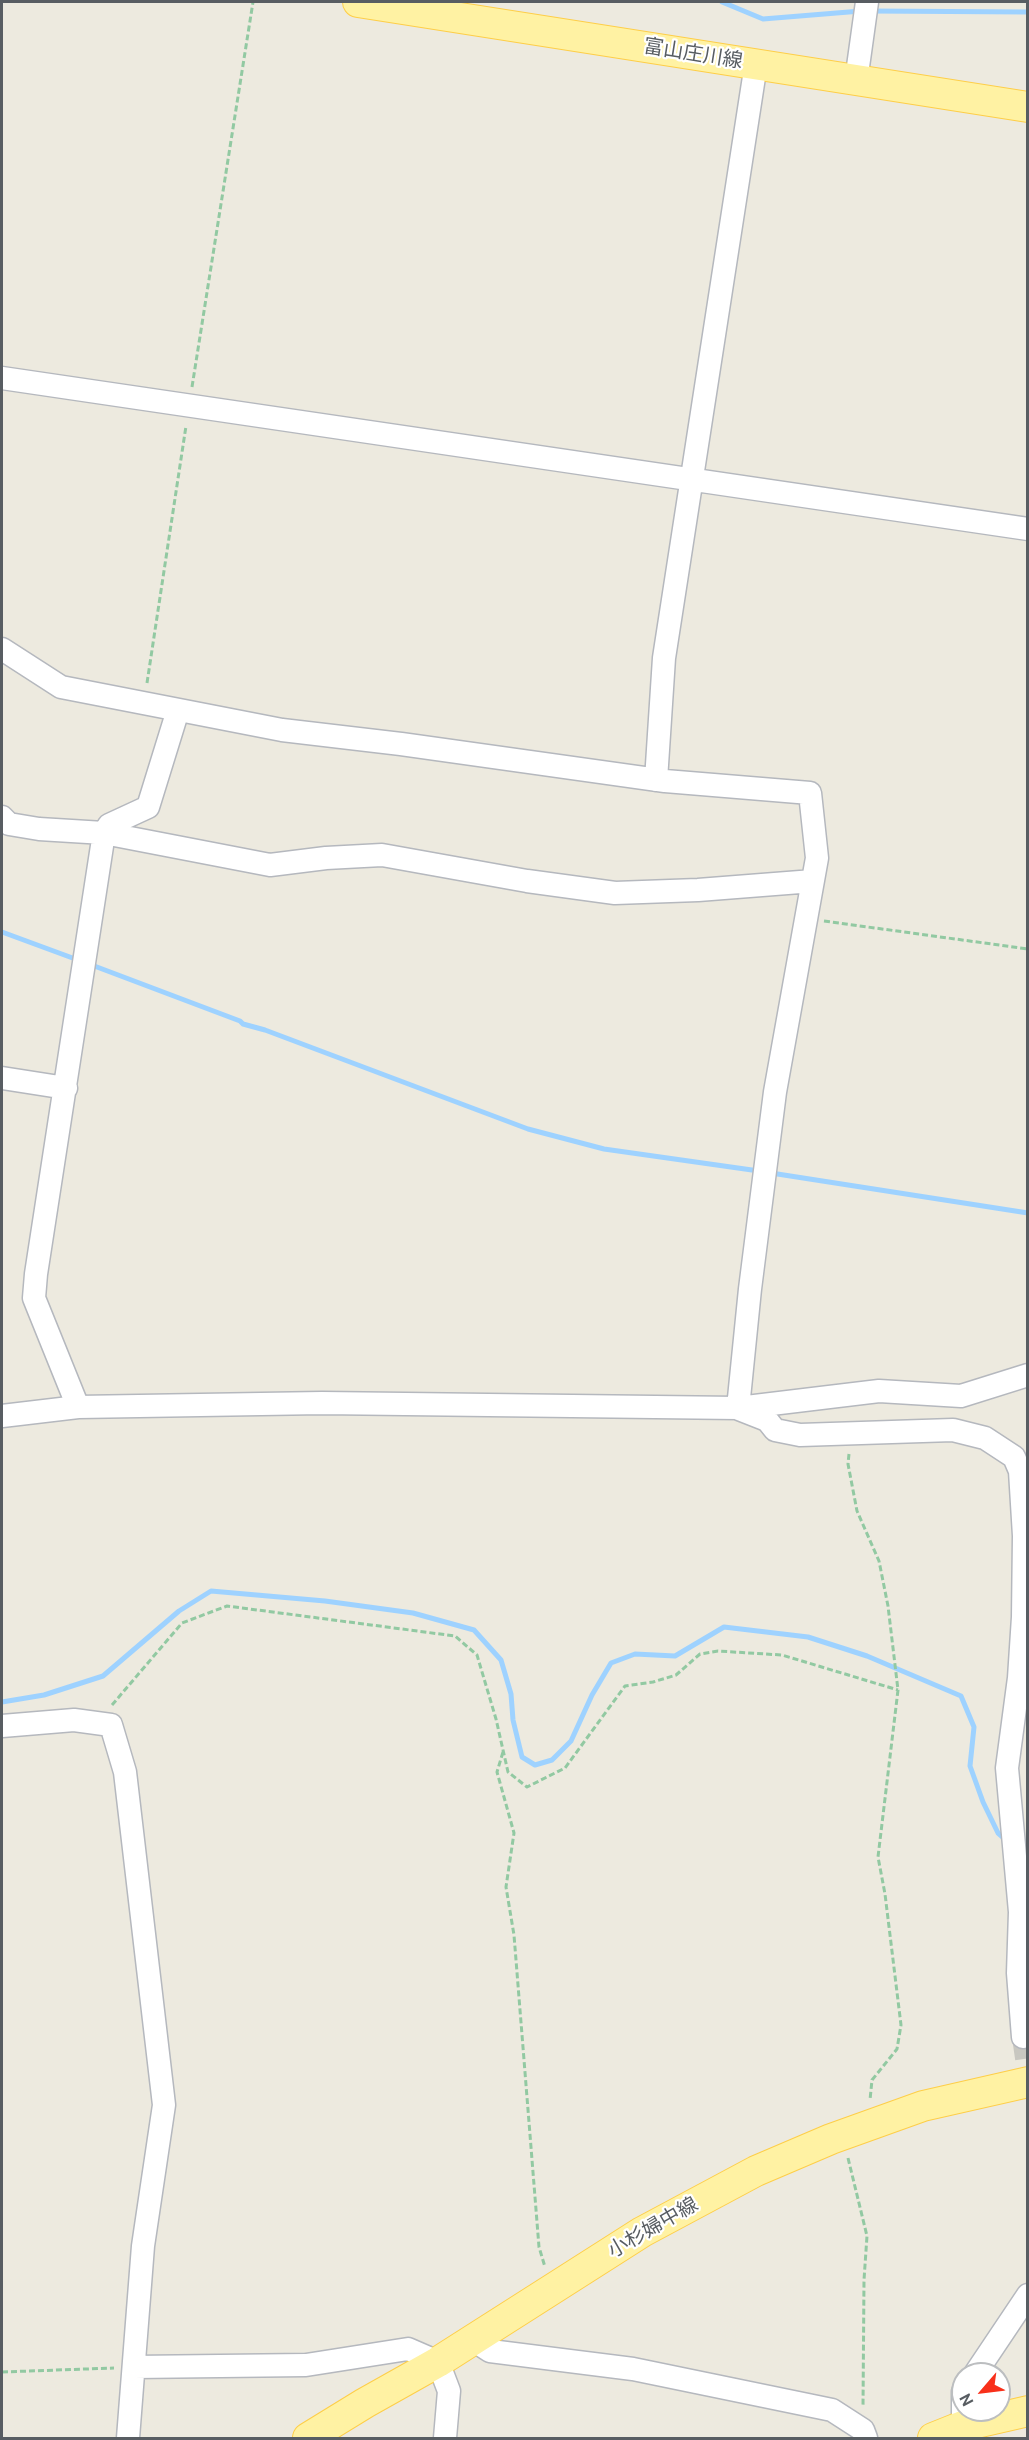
<!DOCTYPE html>
<html>
<head>
<meta charset="utf-8">
<style>
  body { margin:0 }
  #map { position:relative; width:1029px; height:2440px; overflow:hidden; background:#edeadf; font-family:Cabin,sans-serif }
  canvas { display:block }
  .frame { position:absolute; inset:0; border:3px solid #585d62; pointer-events:none }
  .north { position:absolute; left:951px; top:2362px; width:60px; height:60px; box-sizing:border-box; background:#fff; border:2px solid #bcbec0; border-radius:50%; rotate:242deg; font-size:16px; font-weight:700; line-height:24px; text-align:center; color:#585d62 }
  .north::after { content:''; display:block; margin:auto; width:21px; height:27px; background:#f8301a; clip-path:polygon(50% 0,100% 100%,50% 72%,0 100%) }
</style>
</head>
<body>
<div id="map">
<canvas width="1029" height="2440"></canvas>
<div class="frame"></div>
<div class="north">N</div>
</div>
<script>
const ctx = document.querySelector('canvas').getContext('2d');
ctx.lineJoin = 'round';
const poly = rows => new Path2D(rows.map(r => 'M' + r).join(''));
function strokePath(path, color, width, dash) { ctx.strokeStyle = color; ctx.lineWidth = width; ctx.lineCap = dash ? 'butt' : 'round'; ctx.setLineDash(dash || []); ctx.stroke(path); }
function label(font, color, halo, rows, align = 'center') {
  ctx.font = font + ' Cabin,"Noto Sans JP",sans-serif'; ctx.lineWidth = 4.5; ctx.setLineDash([]); ctx.textBaseline = 'middle'; ctx.strokeStyle = halo; ctx.fillStyle = color; for (const [text, x, y, turn = 0] of rows) {
    ctx.save(); ctx.translate(x, y); ctx.rotate((+turn || 0) * Math.PI / 180); ctx.textAlign = isNaN(turn) ? turn : align; if (halo) ctx.strokeText(text, 0, 0); ctx.fillText(text, 0, 0); ctx.restore();
  }
}
strokePath(poly([
  [722,2,763,19,861,11],
  [870,11,1028,12],
  [2,932,78,960],
  [89,964,240,1021,243,1024,265,1030,528,1129,604,1149,759,1171],
  [771,1173,1028,1213],
  [2,1702,44,1695,103,1676,179,1611,211,1591,325,1601,413,1613,474,1630,501,1660,511,1694,513,1720,522,1757,535,1765,552,1760,571,1741,592,1695,611,1663,635,1654,675,1656,724,1627,808,1637,867,1656,961,1696,974,1727,970,1766,983,1802,998,1833,1006,1840]
]), '#9ed2ff', 5);
strokePath(poly([
  [1023,2037,1028,2072]
]), '#c8c7c0', 22, [22, 11]);
const minor = poly([
  [856,81,867,2],
  [2,378,1028,529],
  [2,649,61,687,282,730,401,744,665,781,810,793,817,858,775,1092,750,1289,738,1408],
  [656,780,664,658,756,64],
  [2,817,9,824,39,829,104,833,270,865,326,858,382,855,527,881,615,893,698,890,813,881],
  [2,1078,66,1088],
  [78,1407,34,1298,36,1274,104,833,109,825,148,807,178,710],
  [739,1409,767,1420,775,1430,800,1435,953,1430,985,1438,1014,1457,1020,1471,1024,1536,1023,1617,1019,1678,1007,1768,1020,1912,1018,1973,1023,2037],
  [2,1416,78,1407,322,1403,738,1408,879,1391,961,1396,1028,1375],
  [2,1726,74,1720,111,1725,125,1772,164,2105,143,2246,128,2438],
  [473,2340,490,2351,633,2369,832,2410,863,2430,866,2438],
  [134,2367,306,2365,408,2349,438,2362,449,2391,445,2438],
  [975,2374,1028,2295],
  [963,2392,963,2426]
]);
const major = poly([
  [358,2,1028,107],
  [308,2438,365,2403,438,2362,642,2232,756,2171,831,2139,923,2106,1028,2082],
  [933,2438,963,2426,1028,2411]
]);
strokePath(minor, '#b5b8be', 25);
strokePath(major, '#fece48', 32);
strokePath(poly([
  [192,387,253,2],
  [147,683,186,426],
  [824,921,1028,949],
  [849,1454,848,1464,857,1511,879,1561,888,1606,898,1690,878,1857,885,1894,901,2025,897,2049,872,2080,870,2100],
  [112,1705,182,1623,227,1606,455,1636,477,1655,496,1719,508,1772,527,1787,565,1768,625,1686,653,1682,676,1675,700,1654,718,1651,782,1655,898,1690],
  [503,1752,497,1772,514,1833,506,1887,514,1935,539,2247,545,2267],
  [848,2158,867,2236,864,2280,863,2407],
  [2,2372,114,2368]
]), '#92c9a2', 3, [6, 3]);
strokePath(minor, '#fff', 22);
strokePath(major, '#fff2a3', 30);
label('20px', '#585d62', '#fff', [
  ["富山庄川線",693,54,9],
  ["小杉婦中線",653,2228,-30]
]);
</script>
</body>
</html>
